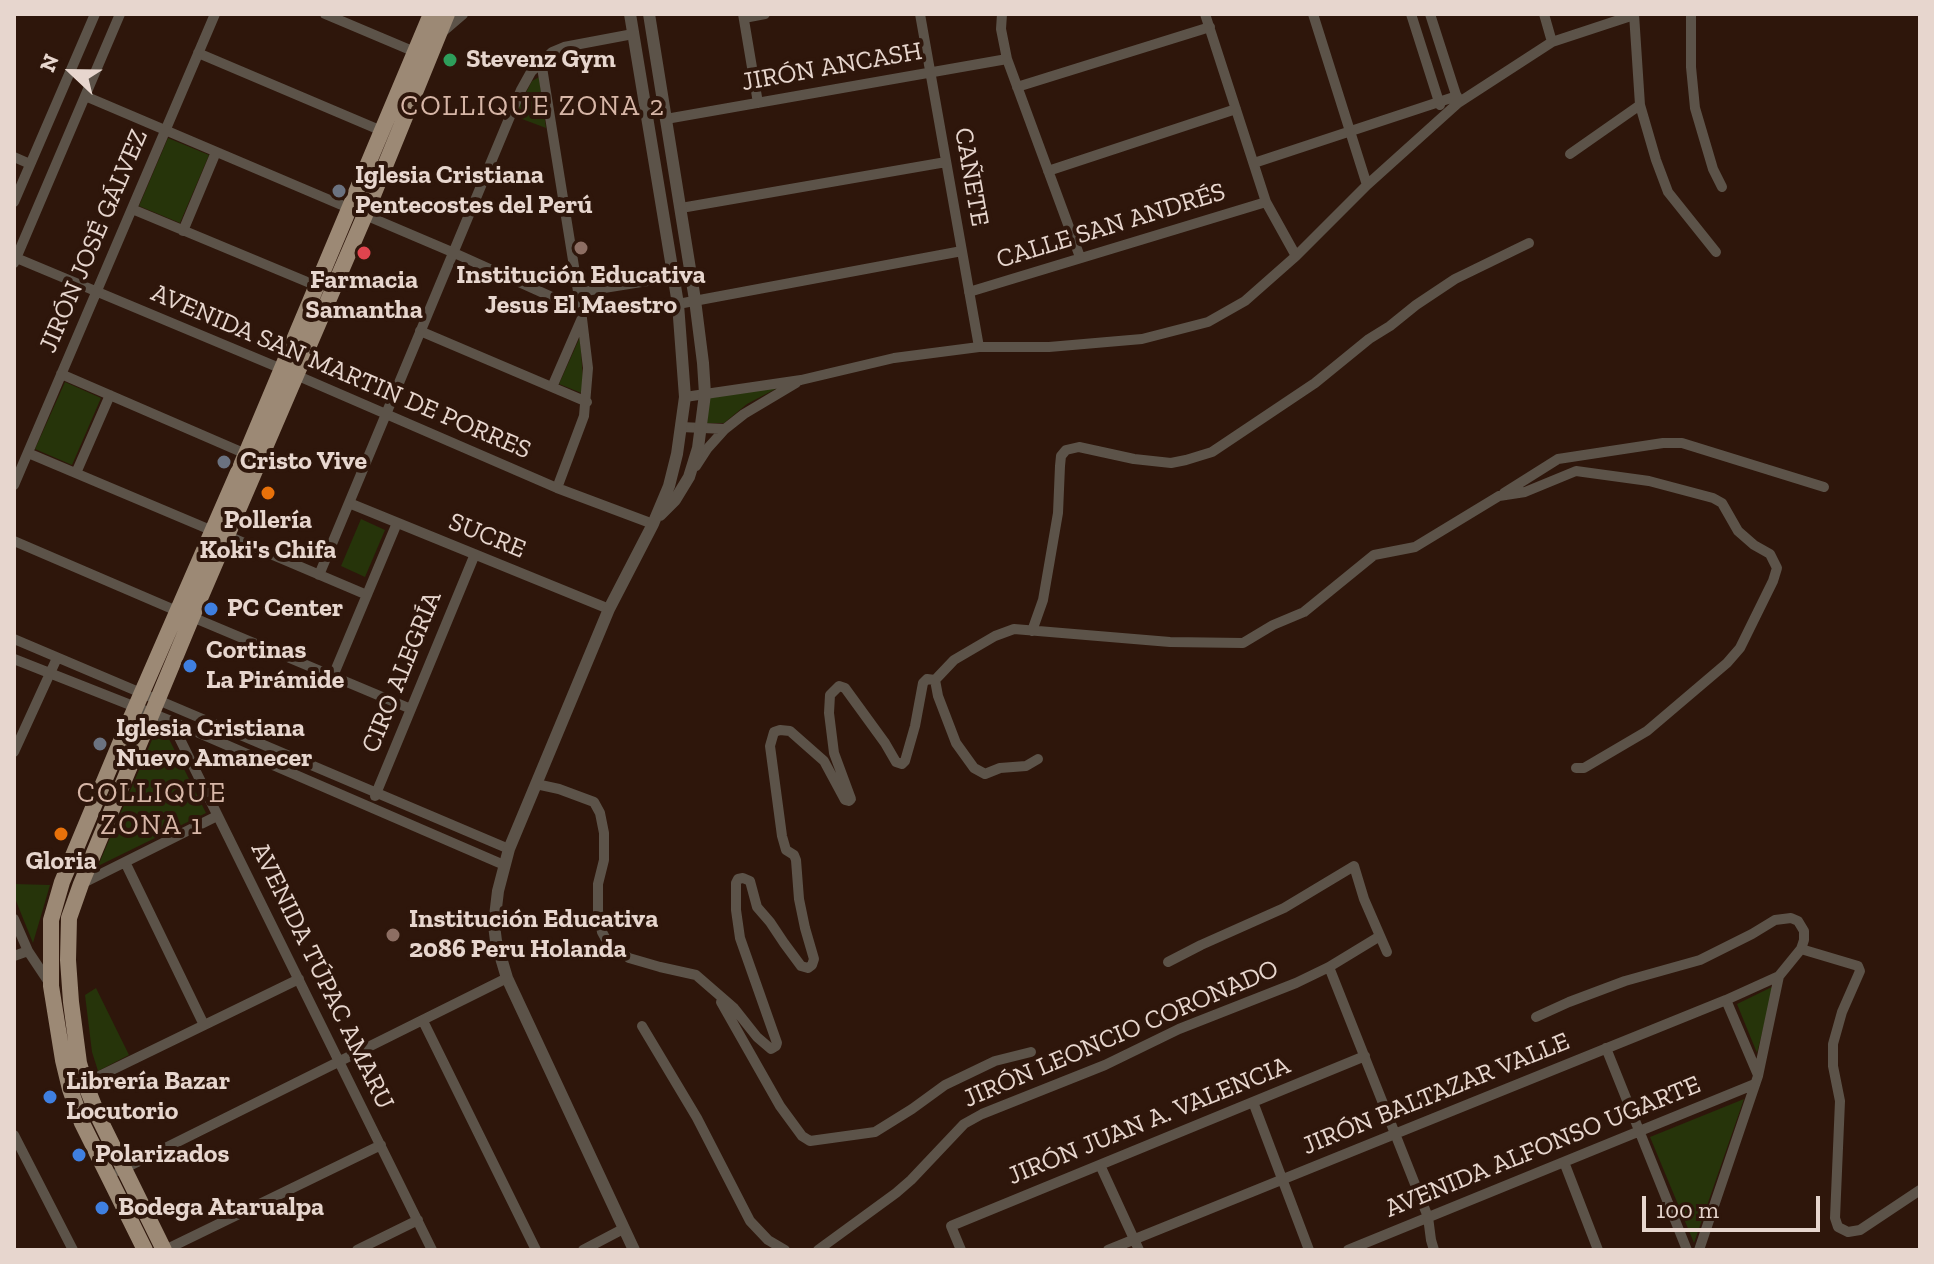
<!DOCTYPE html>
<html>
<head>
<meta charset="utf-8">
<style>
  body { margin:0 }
  #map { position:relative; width:1934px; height:1264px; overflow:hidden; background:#2e160b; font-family:"Zilla Slab",serif }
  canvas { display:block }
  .frame { position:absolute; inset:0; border:16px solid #e7d6ce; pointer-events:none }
  .north { position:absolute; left:32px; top:32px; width:80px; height:80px; -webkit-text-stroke:6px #2e160b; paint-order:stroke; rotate:292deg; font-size:22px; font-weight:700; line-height:32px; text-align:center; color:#e7d6ce }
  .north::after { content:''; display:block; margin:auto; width:28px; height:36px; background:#e7d6ce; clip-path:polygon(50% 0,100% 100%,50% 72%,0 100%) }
  .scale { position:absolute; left:1642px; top:1196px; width:178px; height:36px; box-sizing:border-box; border:4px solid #e7d6ce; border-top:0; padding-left:10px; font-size:24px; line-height:28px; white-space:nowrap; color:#e7d6ce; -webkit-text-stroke:6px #2e160b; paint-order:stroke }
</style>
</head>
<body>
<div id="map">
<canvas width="1934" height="1264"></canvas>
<div class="frame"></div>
<div class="north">N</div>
<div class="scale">100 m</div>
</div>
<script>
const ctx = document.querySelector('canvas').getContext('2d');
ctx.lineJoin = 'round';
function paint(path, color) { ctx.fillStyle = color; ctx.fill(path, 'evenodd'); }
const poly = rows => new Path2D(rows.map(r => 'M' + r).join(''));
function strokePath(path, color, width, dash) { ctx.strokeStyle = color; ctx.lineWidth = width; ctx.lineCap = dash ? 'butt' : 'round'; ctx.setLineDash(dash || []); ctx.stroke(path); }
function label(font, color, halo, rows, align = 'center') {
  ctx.font = font + ' "Zilla Slab",serif'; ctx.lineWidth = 8; ctx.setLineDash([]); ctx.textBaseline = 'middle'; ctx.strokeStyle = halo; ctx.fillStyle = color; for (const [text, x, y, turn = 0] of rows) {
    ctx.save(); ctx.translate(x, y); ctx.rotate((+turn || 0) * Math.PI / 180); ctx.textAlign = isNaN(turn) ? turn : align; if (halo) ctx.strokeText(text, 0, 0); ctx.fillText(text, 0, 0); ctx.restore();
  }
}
paint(poly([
  [539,77,546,128,514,116,532,81],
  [168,138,209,155,180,223,139,206],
  [580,337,584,394,559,384],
  [65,382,101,398,72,465,35,449],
  [783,385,747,404,724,423,707,423,709,398],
  [361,519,385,530,365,577,341,566],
  [160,721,206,813,98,866],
  [14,884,50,885,33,943,14,896],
  [1774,986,1757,1053,1737,1004],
  [96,988,129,1055,98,1071,92,1052,85,995],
  [1744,1099,1694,1243,1650,1137]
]), '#26340a');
strokePath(poly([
  [325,14,415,52],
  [743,14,758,103],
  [920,14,979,347],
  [1002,14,1001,29,1007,59,1080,257],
  [1205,14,1266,202,1296,256],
  [1313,14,1367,185],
  [1411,14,1440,105],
  [1430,14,1458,101],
  [1544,14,1552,42],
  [1634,14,1640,105,1656,160,1668,192,1716,252],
  [1691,14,1691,67,1695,108,1713,169,1722,187],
  [744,18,765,14],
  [198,53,382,131],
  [541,61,581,310,588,368,584,416,557,488],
  [1017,87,1210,27],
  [85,96,452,252,581,310],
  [666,119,1007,59],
  [1570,154,1640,105],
  [14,157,30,164],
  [1254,163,1457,96],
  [1048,171,1236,109],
  [14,202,95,14],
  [681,208,946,162],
  [132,209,317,286],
  [183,231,216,152],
  [14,257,282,369,557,488,653,524],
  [14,263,120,14],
  [579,292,691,274],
  [969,292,1266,202],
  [678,304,962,251],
  [420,331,587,402],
  [61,374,246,454],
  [552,387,582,318],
  [685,397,801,380,894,358,979,347,1049,347,1142,339,1208,322,1245,301,1296,256,1367,185,1458,103,1552,42,1634,15],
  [681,427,725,429],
  [28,453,213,531],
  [696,466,707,449,725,429,744,414,796,383],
  [76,473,110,395],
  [14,485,215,14],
  [1504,493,1558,459,1663,443,1682,443,1824,487],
  [349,503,609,609],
  [228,536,367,595],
  [14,541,177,611],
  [319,575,521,90,531,72,552,52,564,47,633,34],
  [192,617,411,709],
  [1032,631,1043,600,1058,513,1060,466,1061,456,1066,450,1079,447,1134,459,1171,463,1186,460,1212,452,1315,383,1369,339,1390,326,1416,305,1455,279,1529,243],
  [14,639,509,849],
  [14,659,171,721,504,865],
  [333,676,397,523],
  [935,680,954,660,995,636,1014,629,1170,642,1243,643,1273,625,1304,612,1374,555,1415,547,1499,496,1525,492,1576,471,1649,481,1713,498,1722,503,1738,531,1754,545,1770,554,1777,568,1773,581,1740,648,1727,663,1647,731,1584,768,1576,768],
  [171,721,432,1250],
  [14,752,57,658],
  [536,784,559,789,594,802,600,813,604,833,604,860,598,884,598,911,602,932,608,943,629,958,660,967,696,975,734,1008,757,1037,771,1049,776,1046,777,1043,740,938,736,910,736,883,738,879,743,878,750,881,757,907,770,922,784,943,801,966,808,968,812,965,814,959,805,928,799,899,796,860,794,855,786,850,782,836,770,746,774,732,780,730,790,731,824,761,845,800,849,801,851,799,834,753,829,713,830,695,839,686,845,688,885,743,896,762,902,764,905,761,915,726,923,683,927,679,935,680,938,696,956,743,974,768,985,774,1000,768,1026,766,1038,759],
  [375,796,475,554],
  [125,862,204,1025],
  [83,883,217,816],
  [14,919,28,951,50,984],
  [1801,949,1858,966,1860,971,1842,1012,1833,1044,1833,1066,1840,1101,1835,1218,1838,1227,1848,1232,1860,1230,1920,1190],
  [14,956,28,951],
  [1168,962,1201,945,1284,908,1354,866,1364,899,1387,952],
  [1329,967,1428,1217,1431,1240,1434,1250],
  [1726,1000,1758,1075],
  [721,1002,780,1106,802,1136,810,1141,875,1132,912,1109,945,1085,995,1061,1031,1052],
  [1536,1017,1569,1002,1625,981,1700,960,1752,934,1775,920,1791,918,1798,921,1804,931,1804,940,1801,949,1779,976,1758,1076,1699,1250],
  [423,1021,536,1250],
  [642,1026,697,1118,750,1221,768,1240,785,1250],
  [1606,1048,1687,1250],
  [85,1083,299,979],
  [1253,1102,1309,1250],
  [14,1135,73,1250],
  [1564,1162,1598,1250],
  [1100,1165,1139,1250],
  [119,1171,507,978],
  [165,1250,381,1145],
  [357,1250,418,1220],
  [583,1250,623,1229],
  [818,1250,896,1193,911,1180,964,1124,982,1114,1105,1065,1179,1029,1296,983,1329,967,1380,936],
  [961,1250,951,1226,1365,1056],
  [1108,1250,1726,1000,1779,976],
  [1348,1250,1755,1084]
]), '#5c5349', 10);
strokePath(poly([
  [630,14,678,304,685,397,677,454,669,486,653,524,609,609,509,849,498,891,494,925,496,941,507,978,634,1250],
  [649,14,695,300,703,363,705,394,698,448,689,477,675,500,660,515],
  [441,32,462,14]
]), '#5c5349', 12);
strokePath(poly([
  [145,1250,82,1123,70,1089,63,1060,51,986,51,920,62,882,123,736,246,454,431,14],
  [164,1250,98,1116,85,1083,79,1063,71,1002,68,960,69,918,81,884,192,617,365,215,447,14]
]), '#9c8975', 16);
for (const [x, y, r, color] of [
  [450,60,8,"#2e9e5b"],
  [339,191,8,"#6b7280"],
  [581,248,8,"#8d6e63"],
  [364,253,8,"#e0444e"],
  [224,462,8,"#6b7280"],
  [268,493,8,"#e8710a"],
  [211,609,8,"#3f7fe0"],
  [190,666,8,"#3f7fe0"],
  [100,744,8,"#6b7280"],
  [61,834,8,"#e8710a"],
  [393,935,8,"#8d6e63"],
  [50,1097,8,"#3f7fe0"],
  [79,1155,8,"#3f7fe0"],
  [102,1208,8,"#3f7fe0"]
]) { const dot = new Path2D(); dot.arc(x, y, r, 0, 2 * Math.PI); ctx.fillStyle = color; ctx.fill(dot); strokePath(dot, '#2e160b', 3); }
label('bold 26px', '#e7d6ce', '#2e160b', [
  ["Stevenz Gym",466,60],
  ["Iglesia Cristiana",355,176],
  ["Pentecostes del Perú",355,206],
  ["Institución Educativa",581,276,"center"],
  ["Jesus El Maestro",581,306,"center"],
  ["Farmacia",364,281,"center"],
  ["Samantha",364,311,"center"],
  ["Cristo Vive",240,462],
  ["Pollería",268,521,"center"],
  ["Koki's Chifa",268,551,"center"],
  ["PC Center",227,609],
  ["Cortinas",206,651],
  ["La Pirámide",206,681],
  ["Iglesia Cristiana",116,729],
  ["Nuevo Amanecer",116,759],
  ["Gloria",61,862,"center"],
  ["Institución Educativa",409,920],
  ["2086 Peru Holanda",409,950],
  ["Librería Bazar",66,1082],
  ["Locutorio",66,1112],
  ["Polarizados",95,1155],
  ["Bodega Atarualpa",118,1208]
], 'left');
label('26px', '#e7d6ce', '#2e160b', [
  ["JIRÓN ANCASH",832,67,-10],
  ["CAÑETE",971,177,80],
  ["CALLE SAN ANDRÉS",1111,226,-17],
  ["JIRÓN JOSÉ GÁLVEZ",94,241,-67],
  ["AVENIDA SAN MARTIN DE PORRES",341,372,23],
  ["SUCRE",487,536,22],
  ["CIRO ALEGRÍA",402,672,-68],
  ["AVENIDA TÚPAC AMARU",322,976,64],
  ["JIRÓN LEONCIO CORONADO",1121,1034,-23],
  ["JIRÓN BALTAZAR VALLE",1436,1094,-22],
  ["JIRÓN JUAN A. VALENCIA",1149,1121,-22],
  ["AVENIDA ALFONSO UGARTE",1543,1147,-22]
]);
ctx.letterSpacing = '2px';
label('28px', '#d7b6a7', '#2e160b', [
  ["COLLIQUE ZONA 2",533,107],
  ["COLLIQUE",152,794],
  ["ZONA 1",152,826]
]);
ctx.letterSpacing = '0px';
</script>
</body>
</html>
